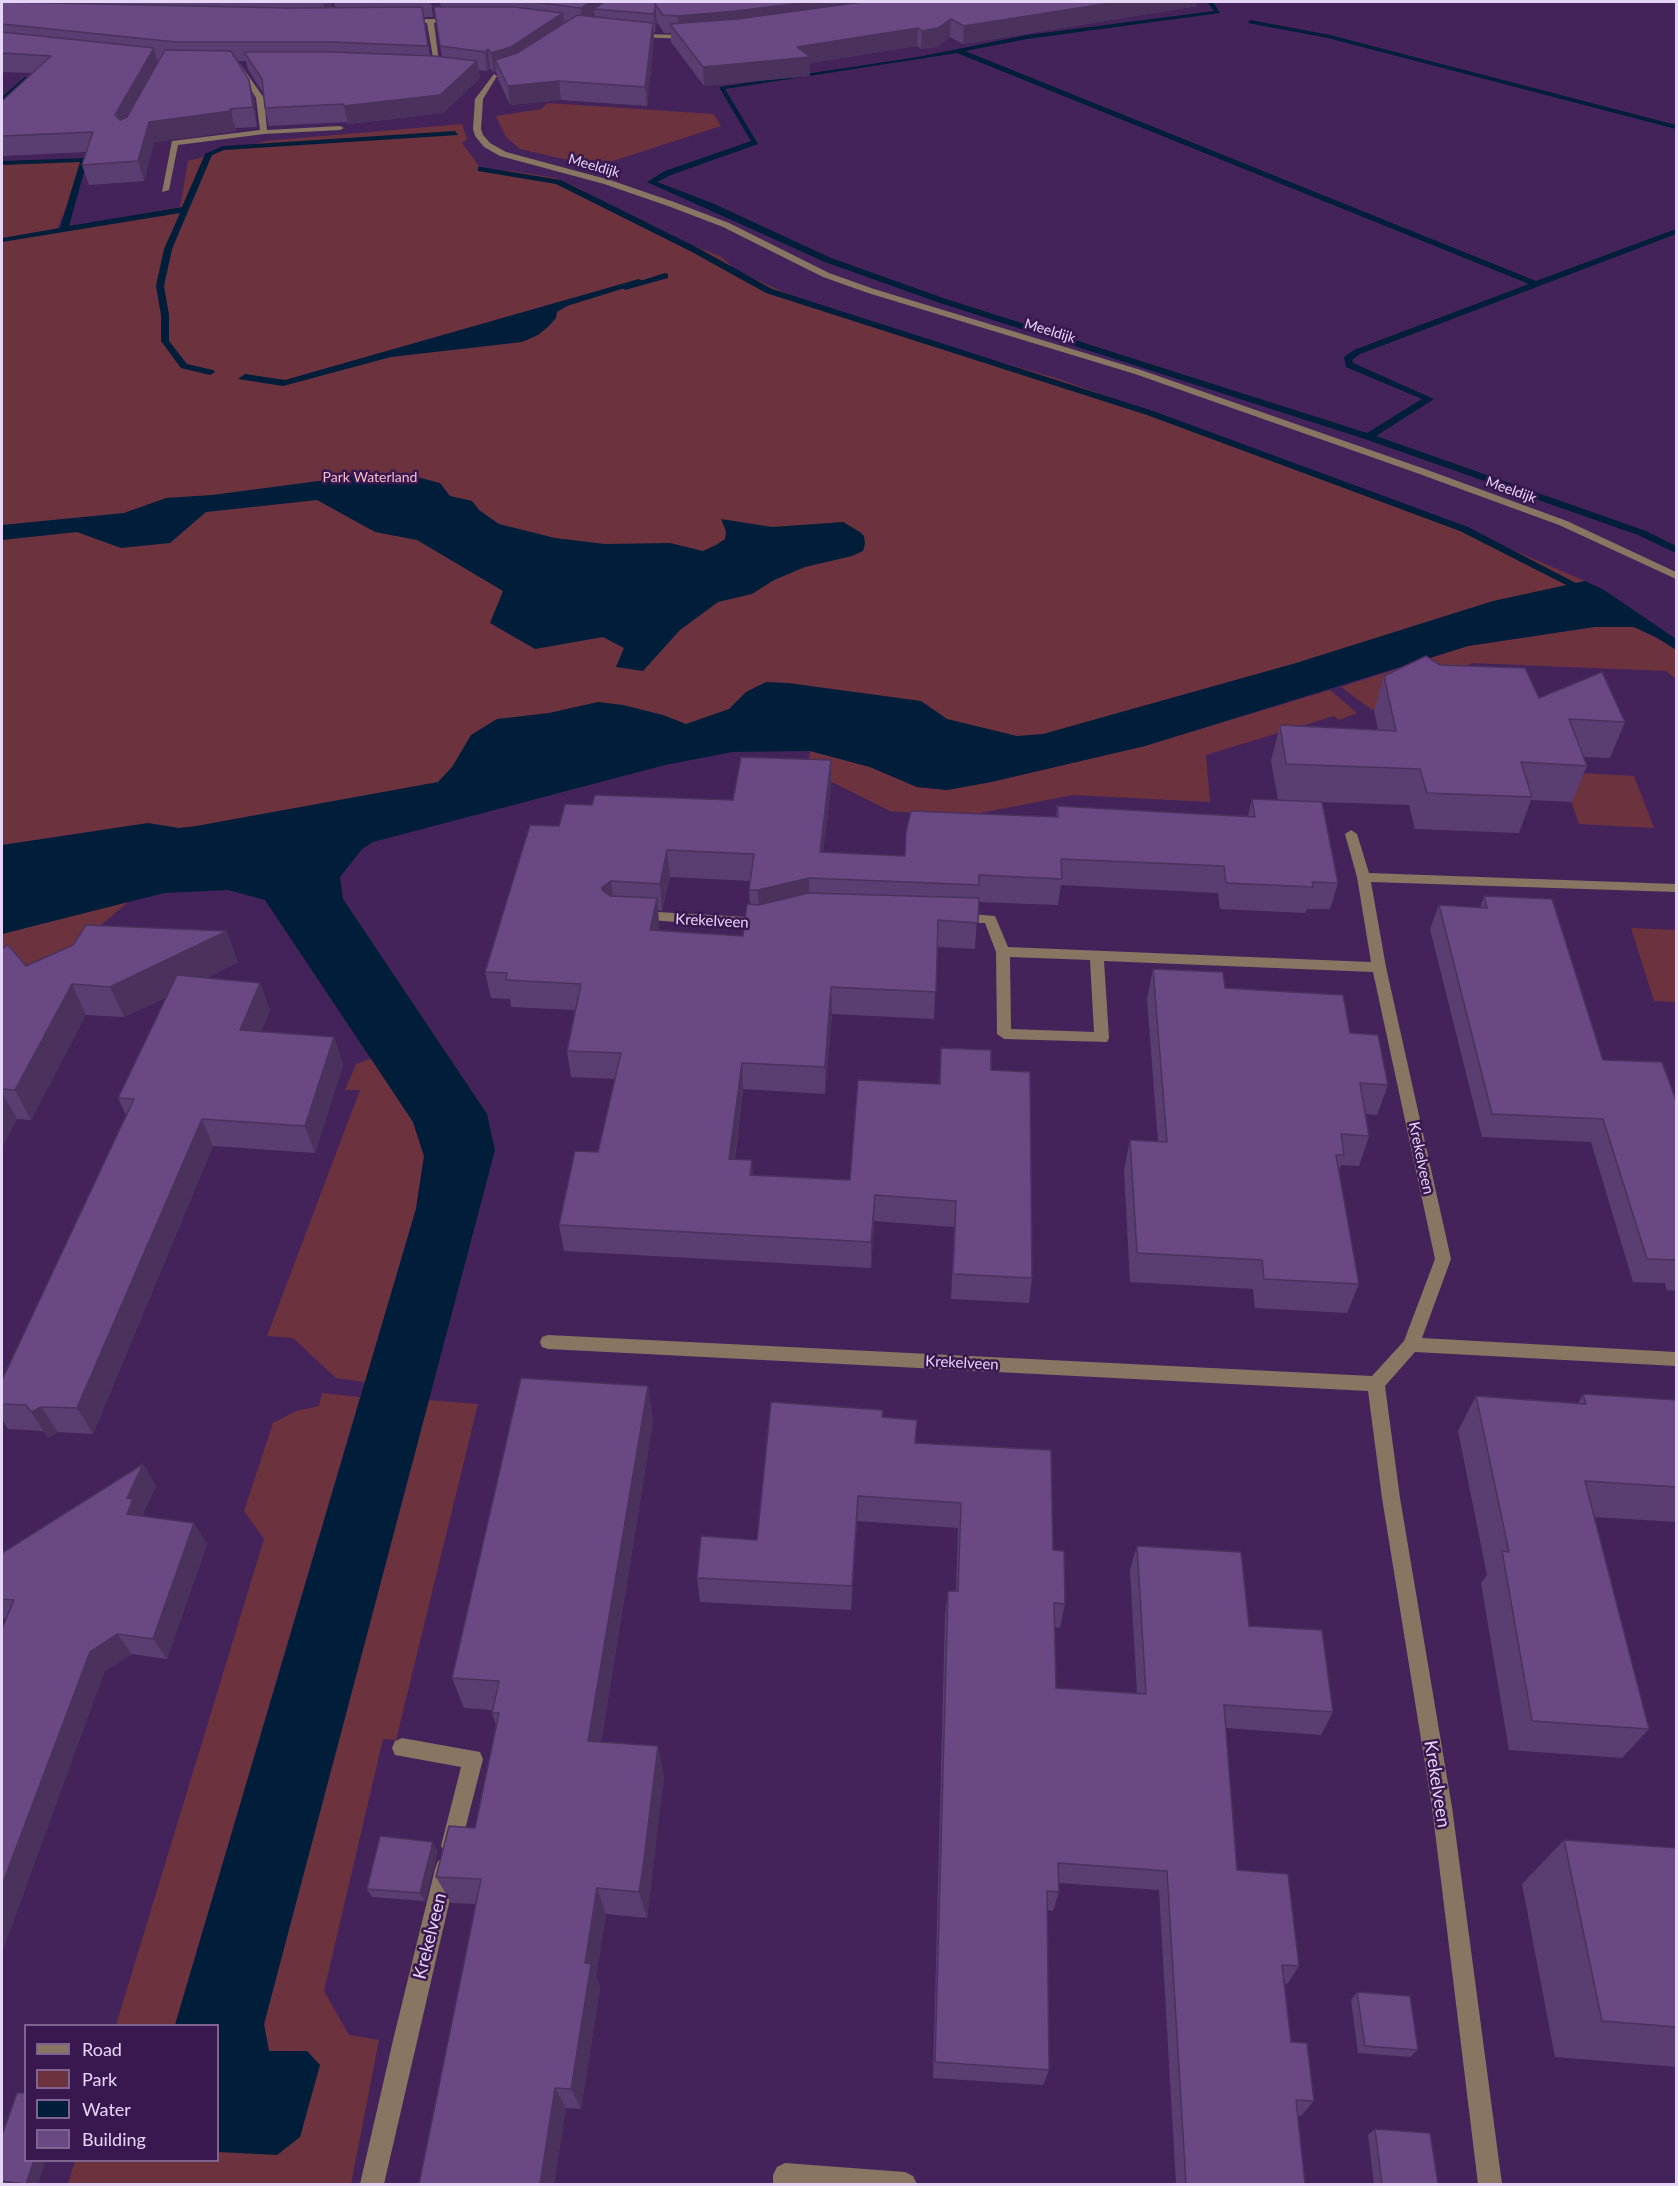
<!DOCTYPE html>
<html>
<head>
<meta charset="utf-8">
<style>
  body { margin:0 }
  #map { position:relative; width:1678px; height:2186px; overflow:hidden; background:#44235b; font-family:Lato,sans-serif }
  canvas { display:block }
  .frame { position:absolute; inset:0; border:3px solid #e7d5f7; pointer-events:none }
  .legend { position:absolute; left:24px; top:2024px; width:195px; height:138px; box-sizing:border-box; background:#39184f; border:2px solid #7f6492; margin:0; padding:8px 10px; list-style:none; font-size:18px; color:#e7d5f7 }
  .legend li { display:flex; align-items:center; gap:12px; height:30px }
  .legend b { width:30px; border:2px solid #7f6492 }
</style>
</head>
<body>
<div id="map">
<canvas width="1678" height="2186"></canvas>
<div class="frame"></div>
<ul class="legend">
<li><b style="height:8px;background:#887562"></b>Road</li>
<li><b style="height:16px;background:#6c333e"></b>Park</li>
<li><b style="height:16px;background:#001e3a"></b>Water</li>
<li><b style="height:16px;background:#694883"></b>Building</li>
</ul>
</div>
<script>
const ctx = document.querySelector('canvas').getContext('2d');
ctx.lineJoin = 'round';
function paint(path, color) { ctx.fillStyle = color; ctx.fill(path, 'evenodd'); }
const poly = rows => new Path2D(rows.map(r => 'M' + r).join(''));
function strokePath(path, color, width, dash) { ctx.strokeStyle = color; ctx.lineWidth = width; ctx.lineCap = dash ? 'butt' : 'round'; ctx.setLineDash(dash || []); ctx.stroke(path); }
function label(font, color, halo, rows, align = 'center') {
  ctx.font = font + ' Lato,sans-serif'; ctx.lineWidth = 5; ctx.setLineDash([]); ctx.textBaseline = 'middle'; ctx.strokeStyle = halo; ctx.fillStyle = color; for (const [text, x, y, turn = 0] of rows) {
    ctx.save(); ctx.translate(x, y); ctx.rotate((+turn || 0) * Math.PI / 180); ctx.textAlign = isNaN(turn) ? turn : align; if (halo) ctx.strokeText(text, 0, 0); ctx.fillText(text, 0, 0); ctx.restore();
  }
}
paint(poly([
  [548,103,714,114,721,126,613,161,568,160,520,149,506,137,496,116,541,109],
  [462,124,467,139,462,143,481,169,512,171,556,178,579,188,652,230,720,256,736,270,800,300,881,327,1059,379,1129,404,1464,529,1585,581,1009,757,846,729,527,768,2,901,2,163,83,159,85,163,57,229,180,207,188,161,208,156,223,148,246,146,266,141],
  [1594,627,1634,627,1670,645,1676,650,1676,679,1666,671,1472,663,1372,710,1341,687,1468,646],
  [1330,690,1357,713,1339,720,1334,716,1206,755,1210,802,1073,795,975,814,934,814,890,811,834,783,805,781,810,751,870,767,917,787,947,790,991,782,1144,746],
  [1561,772,1634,776,1654,828,1579,824],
  [129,901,78,945,2,990,2,934],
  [1631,928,1676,930,1676,1002,1654,1001],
  [373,1058,413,1122,424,1156,416,1209,365,1382,336,1378,293,1338,267,1336,360,1090,345,1090,356,1064],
  [322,1393,360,1397,175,2025,116,2025,264,1539,244,1511,273,1423,296,1411,319,1406],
  [429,1400,478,1404,396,1740,383,1739,324,1991,349,2035,379,2040,351,2184,68,2184,75,2161,218,2160,218,2152,230,2152,307,2051,269,2051,264,2024]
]), '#6c333e');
paint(poly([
  [639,279,644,282,567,306,557,312,556,318,549,326,538,335,522,342,391,357,283,386,238,379,245,374,285,380],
  [402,473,440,483,450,496,472,501,479,510,499,524,555,538,605,544,670,543,703,551,716,545,725,539,726,531,721,519,772,527,843,522,860,532,864,536,865,544,863,551,852,556,805,567,774,580,752,594,718,602,680,630,643,671,616,667,624,648,603,637,535,649,490,623,503,591,417,540,375,532,317,500,206,512,170,543,121,548,77,532,2,540,2,525,124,513,166,498,212,495,357,476,380,479],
  [1585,581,1604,590,1676,639,1676,650,1656,637,1634,627,1594,627,1468,646,1145,746,991,782,947,790,917,787,870,767,810,751,732,752,665,765,373,842,362,849,340,877,343,899,487,1114,495,1150,264,2024,269,2051,307,2051,320,2065,300,2137,277,2155,218,2152,218,2026,175,2025,416,1209,424,1156,413,1122,265,900,228,890,164,893,2,934,2,845,148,823,179,828,196,826,438,782,452,767,471,735,497,719,549,713,598,702,623,705,663,715,686,724,729,709,746,692,766,682,788,683,921,701,947,719,1017,736,1043,734,1296,663,1493,601]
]), '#001e3a');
paint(poly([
  [1207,2,1213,2,1220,13,1027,39,965,51,1536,281,1676,229,1676,234,1360,354,1352,360,1353,363,1434,399,1376,436,1646,531,1676,546,1676,553,1638,535,1365,439,940,303,825,262,647,182,665,171,751,141,719,87,918,57,1027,35,1214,11,1207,2],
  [957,53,1529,284,1354,350,1344,357,1346,367,1422,399,1367,433,946,299,831,258,712,203,657,182,671,175,758,144,725,89,957,53],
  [1250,20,1330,35,1676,125,1676,129,1328,38,1248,23,1250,20],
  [25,77,30,78,6,99,2,99,2,97,25,77],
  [455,131,458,135,224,150,212,155,172,249,164,286,169,315,169,341,187,364,213,370,215,372,210,375,181,368,161,341,161,315,156,286,164,249,180,213,2,242,2,238,60,228,80,162,2,165,2,161,88,158,69,226,182,207,205,154,223,146,455,131],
  [481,167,561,180,698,248,772,289,1153,411,1468,527,1595,593,1594,595,1586,595,1460,531,1147,415,766,293,692,252,556,184,478,171,478,167,481,167],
  [665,273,668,274,668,278,625,290,621,287,665,273]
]), '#001e3a');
paint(poly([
  [406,19,457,19,460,21,434,23,440,70,435,69,427,23,404,22,406,19],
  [636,34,690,35,693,37,690,39,634,37,636,34],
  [240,64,264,98,267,130,340,126,344,128,340,130,264,134,178,145,169,190,162,192,172,141,260,130,256,98,237,66,240,64],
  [494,74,497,76,483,99,481,129,483,135,490,143,506,152,610,180,674,202,729,223,829,273,874,289,1141,370,1422,468,1567,521,1676,572,1676,579,1559,525,1414,472,1135,374,868,293,823,277,723,227,668,206,604,184,500,156,484,147,475,136,473,129,475,99,494,74],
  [1351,830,1357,834,1369,873,1676,884,1676,892,1371,882,1386,967,1451,1259,1422,1338,1676,1352,1676,1366,1415,1352,1385,1386,1400,1498,1452,1807,1502,2184,1478,2184,1432,1807,1382,1498,1368,1391,548,1349,542,1347,540,1342,542,1337,548,1335,1372,1376,1404,1341,1435,1259,1373,972,1104,961,1109,1038,1107,1042,1004,1039,997,1034,996,952,985,923,959,923,952,918,959,913,995,916,1008,947,1371,962,1357,877,1345,834,1351,830],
  [1010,957,1090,960,1094,1032,1011,1029,1010,957],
  [640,911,763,918,770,923,763,928,635,919,633,916,640,911],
  [402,1738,480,1752,483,1759,459,1853,452,1857,445,1853,441,1846,461,1767,395,1755,392,1748,395,1741,402,1738],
  [446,1858,454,1861,457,1869,384,2184,360,2184,394,2036,435,1869,438,1861,446,1858],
  [785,2163,905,2172,913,2176,917,2184,773,2184,773,2175,777,2167,785,2163]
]), '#887562');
paint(poly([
  [2,2,332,2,332,8,335,8,334,2,431,2,433,17,424,17,430,56,442,57,434,7,441,7,440,2,600,2,600,5,604,2,1197,2,1197,6,963,44,950,37,937,47,921,49,917,46,810,63,810,76,704,86,671,42,671,33,664,33,657,22,655,32,654,32,654,41,647,106,561,100,510,105,498,79,496,71,494,72,490,68,487,71,478,70,480,78,443,113,348,124,347,122,269,126,265,108,263,93,248,69,246,61,238,61,249,80,254,99,257,127,235,128,236,131,154,142,144,181,89,185,82,165,87,152,2,156,2,101,32,73,2,72],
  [1440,665,1539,698,1625,722,1610,758,1583,757,1587,766,1572,802,1531,800,1519,833,1415,829,1409,805,1322,802,1338,883,1330,909,1307,909,1305,913,1220,909,1218,893,1061,885,1058,905,978,902,975,949,937,947,934,1019,832,1014,825,1094,743,1089,735,1159,753,1175,850,1180,939,1084,941,1048,991,1070,1032,1278,1029,1303,951,1299,954,1227,874,1221,871,1268,564,1251,559,1225,598,1152,615,1079,571,1077,567,1051,575,1010,511,1007,510,999,491,998,485,972,559,826,592,805,733,800,831,787,823,852,905,856,1056,817,1057,806,1248,816,1252,799,1278,800,1271,761,1280,725,1378,730,1374,711,1384,676],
  [670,877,750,881,749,890,750,904,743,936,658,930,659,925,658,910,662,911],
  [1484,896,1603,1060,1677,1103,1677,1291,1667,1290,1665,1283,1633,1282,1591,1142,1482,1137,1430,929,1439,905,1480,908],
  [2,949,26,966,238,962,206,978,260,983,270,1011,261,1032,334,1037,343,1065,315,1153,213,1146,93,1434,58,1432,48,1438,43,1431,8,1429,2,1419,2,1380,126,1115,118,1098,167,997,124,1017,86,1015,31,1120,17,1119,2,1147],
  [1153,969,1225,988,1350,1033,1388,1085,1377,1115,1366,1114,1369,1136,1359,1166,1341,1165,1339,1170,1359,1284,1347,1313,1255,1308,1253,1289,1130,1282,1124,1170,1130,1140,1158,1142,1147,999],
  [648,1386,653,1422,601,1742,664,1775,647,1918,606,1914,596,1976,600,1988,581,2109,566,2108,554,2184,419,2184,476,1904,451,1903,436,1877,475,1828,496,1725,492,1713,492,1710,464,1708,452,1678],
  [1583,1394,1677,1400,1677,1522,1594,1517,1649,1729,1622,1758,1509,1750,1481,1583,1487,1575,1458,1431,1476,1396,1578,1403],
  [883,1417,1053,1550,1065,1604,1060,1628,1054,1627,1056,1688,1137,1693,1130,1570,1137,1546,1249,1626,1333,1712,1321,1735,1226,1728,1237,1870,1299,1966,1287,1984,1284,1983,1291,2042,1314,2101,1301,2116,1298,2116,1305,2184,1176,2184,1159,1890,1059,1883,1059,1892,1053,1911,1047,1910,1049,2070,1043,2085,933,2078,945,1615,948,1591,956,1591,958,1528,857,1521,851,1610,700,1602,697,1578,757,1540],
  [143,1464,156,1486,143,1514,145,1517,207,1544,167,1659,132,1654,105,1671,6,1619,2,1618,2,1553],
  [1564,1840,1677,1848,1677,2067,1555,2057,1522,1884],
  [438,1851,425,1901,372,1897,367,1889],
  [1357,1992,1418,2050,1410,2057,1358,2053,1351,2000],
  [1375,2129,1438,2184,1374,2184,1368,2135],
  [2,2135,38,2184,2,2184]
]), '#5a3e71');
paint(poly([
  [323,2,332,2,332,8,326,18],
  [589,2,600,2,601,10,594,9,595,17,582,26,581,8],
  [808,2,944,2,679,34,678,16],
  [1116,2,1197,2,1197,6,963,44,964,26],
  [655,4,657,22,655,32,654,14],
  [563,13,565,31,500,70,495,60,496,71,494,72,491,53],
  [951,19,950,37,937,47,921,49,922,31],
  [653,23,654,41,647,106,645,87],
  [918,28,917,46,810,63,810,76,704,86,703,67,797,47],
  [154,48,159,67,121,135,115,115],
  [488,49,490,68,487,71,485,52],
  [477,61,480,78,443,113,348,124,344,106],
  [249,80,254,99,257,127,253,107],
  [559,81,561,100,510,105,508,86],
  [231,111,236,131,154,142,144,181,138,161,149,122],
  [831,760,831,787,820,878,820,852],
  [667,850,670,877,662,911,660,884],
  [809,878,809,905,759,917,758,890],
  [611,881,614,908,606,917,602,887],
  [657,898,659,925,653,956,650,930],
  [227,931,238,962,124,1017,110,987],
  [260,983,270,1011,250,1058,240,1030],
  [72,984,86,1015,31,1120,15,1090],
  [831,987,832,1014,825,1094,825,1067],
  [334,1037,343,1065,315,1153,305,1126],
  [742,1063,743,1089,731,1185,729,1159],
  [2,1092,17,1119,2,1147],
  [202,1119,213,1146,93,1434,77,1408],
  [752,1160,754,1186,750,1175],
  [875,1195,874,1221,871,1268,871,1242],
  [648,1386,653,1422,596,1770,588,1741],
  [41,1407,58,1432,48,1438,31,1412],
  [143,1464,156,1486,143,1514,147,1520,127,1514,127,1498],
  [858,1496,857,1521,851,1610,852,1586],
  [194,1523,207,1544,167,1659,153,1639],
  [117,1634,132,1654,105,1671,2,1953,2,1885,90,1652],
  [658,1746,664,1775,647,1918,639,1892],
  [433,1842,438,1851,425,1901,420,1893],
  [597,1888,606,1914,596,1976,600,1988,581,2109,571,2089,585,1963],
  [555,2088,566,2108,554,2184,540,2184],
  [34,2160,46,2160,38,2184,26,2184]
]), '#4a325c');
const building = poly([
  [2,2,288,8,422,7,428,46,332,42,176,42,2,24,2,2],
  [534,2,590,2,581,8,534,2],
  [604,2,808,2,736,11,678,16,663,15,655,4,654,14,594,9,604,2],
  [862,2,1116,2,964,26,951,19,938,28,922,31,918,28,797,47,810,57,703,67,670,24,737,19,862,2],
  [434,7,514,7,563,13,511,47,491,53,488,49,485,52,440,46,434,7],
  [577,15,653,23,645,87,559,81,508,86,495,60,517,53,577,15],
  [2,32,154,48,115,115,120,120,127,117,165,50,231,51,249,80,253,107,230,109,231,111,149,122,138,161,82,165,93,132,2,136,2,101,51,56,2,53,2,32],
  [244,52,333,52,435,56,477,61,440,95,344,106,344,104,265,108,262,79,244,52],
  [1426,656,1440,665,1525,668,1539,698,1602,672,1625,722,1569,719,1587,766,1521,762,1532,797,1427,793,1420,769,1286,764,1280,725,1396,731,1384,676,1426,656],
  [741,757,831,760,820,852,905,856,906,832,911,811,1058,817,1057,806,1255,817,1252,799,1322,802,1338,883,1312,882,1313,887,1226,883,1224,866,1061,859,1062,879,979,875,979,885,809,878,758,890,749,890,754,854,667,850,660,884,611,881,602,887,602,890,610,896,657,898,650,930,743,936,747,904,758,905,809,893,979,898,978,923,938,920,936,992,831,987,825,1067,742,1063,729,1159,752,1160,750,1175,850,1180,858,1080,940,1084,941,1048,991,1050,991,1070,1030,1072,1032,1278,953,1274,956,1201,875,1195,871,1242,559,1225,575,1151,598,1152,621,1053,567,1051,581,984,506,980,507,973,485,972,530,825,559,826,565,804,592,805,595,795,733,800,741,757],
  [1484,896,1552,899,1603,1060,1662,1062,1677,1103,1677,1260,1647,1259,1603,1119,1492,1114,1439,905,1487,908,1484,896],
  [86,925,227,931,110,987,72,984,15,1090,2,1089,2,949,8,945,26,966,73,945,86,925],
  [1153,969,1223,972,1225,988,1343,995,1350,1033,1378,1035,1388,1085,1360,1083,1369,1136,1341,1134,1344,1155,1336,1155,1359,1284,1264,1279,1262,1260,1137,1253,1130,1140,1167,1142,1153,969],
  [177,975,260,983,240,1030,334,1037,305,1126,202,1119,77,1408,41,1407,31,1412,26,1405,2,1404,2,1380,134,1099,118,1098,177,975],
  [521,1378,648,1386,588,1741,658,1746,643,1867,639,1892,597,1888,585,1963,591,1964,571,2089,555,2088,540,2184,419,2184,481,1879,436,1877,449,1826,475,1828,499,1713,492,1713,499,1681,452,1678,521,1378],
  [1583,1394,1677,1400,1677,1487,1585,1481,1649,1729,1532,1721,1502,1551,1509,1552,1476,1396,1586,1404,1583,1394],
  [771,1402,883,1410,882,1417,917,1420,915,1443,1051,1450,1053,1550,1064,1551,1065,1604,1054,1603,1056,1688,1146,1694,1137,1546,1241,1552,1249,1626,1322,1630,1333,1712,1224,1705,1237,1870,1288,1874,1299,1966,1282,1965,1291,2042,1307,2043,1314,2101,1296,2100,1305,2184,1186,2184,1167,1871,1058,1863,1059,1892,1047,1891,1049,2070,935,2062,948,1591,958,1591,961,1503,858,1496,852,1586,697,1578,701,1536,757,1540,771,1402],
  [143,1464,127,1498,133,1499,127,1514,194,1523,153,1639,117,1634,90,1652,2,1885,2,1629,14,1600,2,1599,2,1553,143,1464],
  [380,1836,433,1842,420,1893,367,1889,380,1836],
  [1564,1840,1677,1848,1677,2027,1602,2021,1564,1840],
  [1357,1992,1410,1996,1418,2050,1365,2046,1357,1992],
  [17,2093,26,2093,26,2160,34,2160,26,2184,2,2181,2,2135,17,2093],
  [1375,2129,1430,2133,1438,2184,1382,2184,1375,2129]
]);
paint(building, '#694883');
strokePath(building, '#4a325c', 1.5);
label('14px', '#e7d5f7', '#39184f', [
  ["Meeldijk",594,166,16],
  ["Meeldijk",1050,331,17],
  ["Meeldijk",1511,490,20]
]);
label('14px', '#f7bdc6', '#39184f', [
  ["Park Waterland",370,477]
]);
label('15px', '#e7d5f7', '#39184f', [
  ["Krekelveen",712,921,3],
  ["Krekelveen",1421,1158,78],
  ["Krekelveen",962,1363,3]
]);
label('18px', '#e7d5f7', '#39184f', [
  ["Krekelveen",1437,1784,81],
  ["Krekelveen",430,1936,-76]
]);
</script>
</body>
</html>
